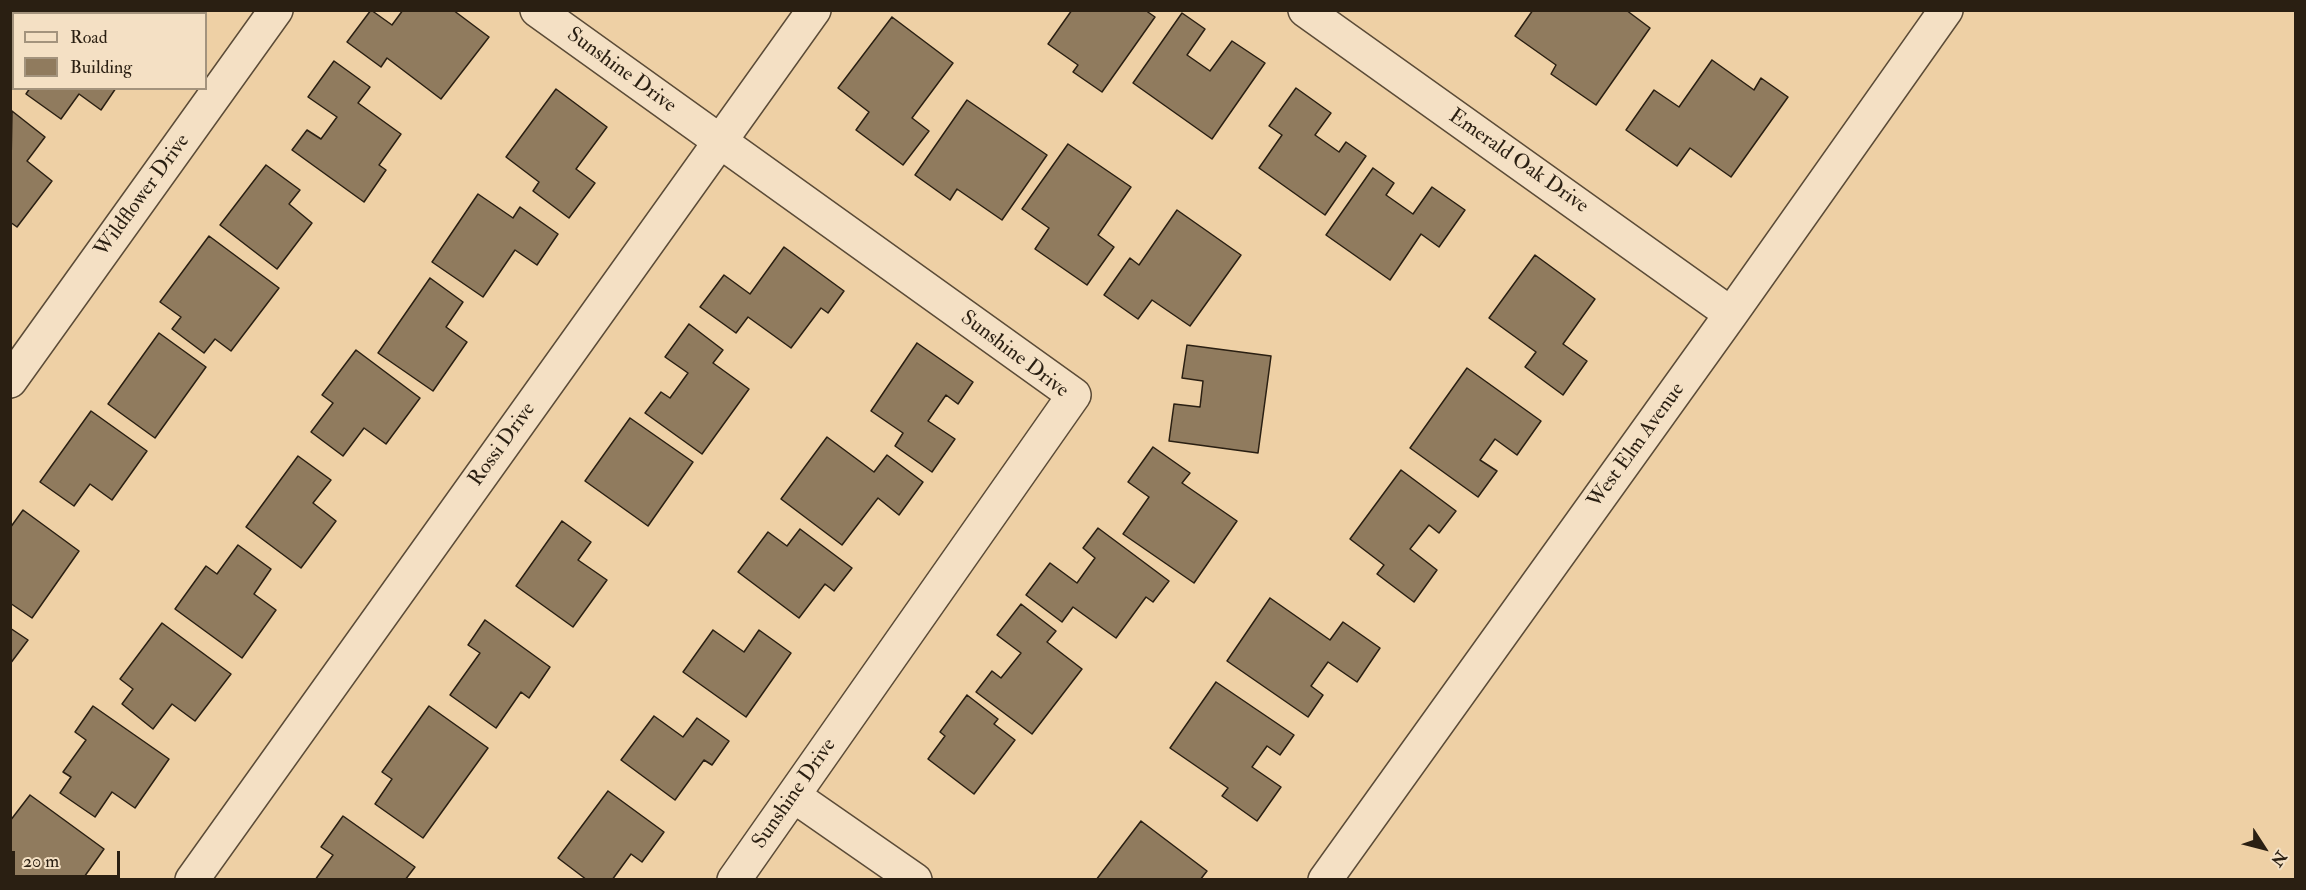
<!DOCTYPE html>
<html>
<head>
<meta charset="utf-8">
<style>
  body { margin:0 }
  #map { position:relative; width:2306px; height:890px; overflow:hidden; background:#eed0a5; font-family:"IM FELL Double Pica",serif }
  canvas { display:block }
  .frame { position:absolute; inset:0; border:12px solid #2a1f12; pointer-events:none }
  .legend { position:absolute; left:12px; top:12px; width:195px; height:78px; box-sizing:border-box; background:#f4e0c4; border:2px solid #a3937d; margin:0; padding:8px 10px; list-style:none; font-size:18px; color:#2a1f12 }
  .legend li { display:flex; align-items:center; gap:12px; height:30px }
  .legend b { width:30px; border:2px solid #a3937d }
  .north { position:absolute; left:2234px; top:818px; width:60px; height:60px; -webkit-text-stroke:4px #f4e0c4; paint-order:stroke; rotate:126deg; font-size:16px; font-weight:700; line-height:24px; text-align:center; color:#2a1f12 }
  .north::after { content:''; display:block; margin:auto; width:21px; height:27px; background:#2a1f12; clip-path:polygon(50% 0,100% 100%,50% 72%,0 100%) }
  .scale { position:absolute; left:12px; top:851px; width:108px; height:27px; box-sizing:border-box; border:3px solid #2a1f12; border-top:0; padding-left:8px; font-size:18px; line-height:21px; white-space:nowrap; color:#2a1f12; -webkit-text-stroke:4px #f4e0c4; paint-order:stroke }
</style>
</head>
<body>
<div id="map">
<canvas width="2306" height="890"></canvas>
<div class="frame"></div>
<ul class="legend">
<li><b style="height:8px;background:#f4e0c4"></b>Road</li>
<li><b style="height:16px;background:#907b5e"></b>Building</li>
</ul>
<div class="north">N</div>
<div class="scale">20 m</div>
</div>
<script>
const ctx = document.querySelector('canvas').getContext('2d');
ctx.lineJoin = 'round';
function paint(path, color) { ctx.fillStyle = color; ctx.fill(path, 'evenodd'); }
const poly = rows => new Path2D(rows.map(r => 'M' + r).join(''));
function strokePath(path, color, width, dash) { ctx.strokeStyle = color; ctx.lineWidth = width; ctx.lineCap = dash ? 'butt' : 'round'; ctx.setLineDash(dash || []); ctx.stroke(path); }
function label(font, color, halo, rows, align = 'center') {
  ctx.font = font + ' "IM FELL Double Pica",serif'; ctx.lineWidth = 4.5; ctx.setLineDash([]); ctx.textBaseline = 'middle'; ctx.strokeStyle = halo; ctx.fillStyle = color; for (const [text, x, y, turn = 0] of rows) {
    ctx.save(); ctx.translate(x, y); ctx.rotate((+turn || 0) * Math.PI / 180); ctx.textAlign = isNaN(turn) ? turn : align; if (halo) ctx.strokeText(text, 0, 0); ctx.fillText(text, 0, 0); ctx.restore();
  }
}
const building = poly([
  [82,10,147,10,145,14,86,14,82,10],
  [371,10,392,25,403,10,453,10,489,37,441,99,387,58,381,67,347,42,371,10],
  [1072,10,1145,10,1155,17,1102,92,1073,72,1078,65,1048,44,1072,10],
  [1533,10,1626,10,1650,28,1596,105,1551,74,1556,65,1515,36,1533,10],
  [1182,13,1205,29,1187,55,1210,71,1232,41,1265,63,1212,139,1133,83,1182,13],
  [892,17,953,63,912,118,929,131,903,165,856,130,869,112,838,88,892,17],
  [1712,60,1754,90,1761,78,1788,97,1731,177,1690,148,1677,166,1626,130,1654,90,1679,107,1712,60],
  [334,61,370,87,358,103,401,134,379,165,386,170,364,202,292,150,307,130,321,139,337,117,308,97,334,61],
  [30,88,116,88,101,110,79,94,61,119,26,94,30,88],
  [1296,88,1331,113,1315,135,1339,152,1346,142,1366,156,1325,215,1259,168,1282,135,1269,126,1296,88],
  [556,89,607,127,576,169,595,183,569,218,533,191,539,182,506,157,556,89],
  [967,100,1047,155,1002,220,957,189,950,200,915,175,967,100],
  [12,111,45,137,27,161,52,181,17,227,10,222,12,111],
  [1068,144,1131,187,1098,235,1114,247,1087,285,1035,249,1049,228,1022,209,1068,144],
  [266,165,300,190,289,204,312,223,277,269,220,225,266,165],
  [1373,168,1394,183,1386,195,1413,214,1432,187,1465,210,1439,247,1421,234,1390,280,1326,235,1373,168],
  [478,194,513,218,520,207,558,234,537,265,515,250,483,297,432,262,478,194],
  [1177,210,1241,255,1190,326,1152,300,1138,319,1104,295,1130,258,1139,265,1177,210],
  [209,236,279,288,231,351,215,339,204,353,172,329,181,317,160,302,209,236],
  [784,247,844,291,828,313,821,308,791,348,748,317,736,333,700,307,724,275,750,294,784,247],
  [1535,255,1595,299,1563,344,1587,361,1563,395,1525,367,1536,352,1489,318,1535,255],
  [430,278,463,302,446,327,467,342,433,391,378,353,430,278],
  [689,324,723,350,713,363,749,389,702,454,645,413,661,392,670,398,688,373,665,357,689,324],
  [159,333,206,367,155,438,108,404,159,333],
  [917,343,973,382,958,404,946,395,928,421,955,439,932,472,895,446,903,433,871,411,917,343],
  [1187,345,1271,356,1258,453,1169,441,1174,404,1200,407,1203,381,1182,378,1187,345],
  [356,350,420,398,386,444,364,428,343,456,311,432,333,403,322,395,356,350],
  [1467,368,1541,421,1517,455,1495,439,1480,460,1497,471,1478,497,1410,448,1467,368],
  [91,411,147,451,112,500,90,484,74,506,40,482,91,411],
  [630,418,693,462,648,526,585,481,630,418],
  [827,437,874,472,887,455,923,482,899,515,878,498,842,545,781,499,827,437],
  [1153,447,1190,473,1182,483,1237,521,1194,583,1123,534,1149,497,1128,482,1153,447],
  [298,456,331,480,313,503,336,521,301,568,246,527,298,456],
  [1401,470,1456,511,1439,533,1429,525,1410,549,1437,570,1414,602,1377,574,1384,565,1350,539,1401,470],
  [23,510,79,551,32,618,10,603,10,528,23,510],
  [562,521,591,542,578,560,607,580,573,627,516,586,562,521],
  [1098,528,1169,581,1153,602,1146,597,1116,638,1073,607,1062,622,1026,595,1050,563,1077,583,1095,558,1083,548,1098,528],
  [800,529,852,568,834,591,825,584,799,618,738,572,768,532,787,546,800,529],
  [238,545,271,569,254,594,276,610,242,658,175,609,206,566,217,574,238,545],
  [1270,598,1330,640,1343,622,1380,648,1357,682,1328,662,1311,686,1323,695,1308,717,1227,661,1270,598],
  [1021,604,1056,631,1047,642,1082,669,1032,734,976,692,992,671,1001,678,1021,653,997,635,1021,604],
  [485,620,550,667,529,698,521,692,496,728,450,695,480,653,468,645,485,620],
  [162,623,231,674,195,721,172,704,153,729,122,704,133,689,120,679,162,623],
  [10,628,28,640,10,664,10,628],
  [713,630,744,652,759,630,791,653,746,717,683,672,713,630],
  [1216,682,1294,735,1280,755,1267,746,1252,767,1281,787,1257,821,1222,796,1228,788,1170,748,1216,682],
  [967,695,998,719,994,724,1015,740,974,794,928,759,945,736,940,732,967,695],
  [93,706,169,759,135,808,112,792,95,817,60,793,71,777,63,772,86,740,75,732,93,706],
  [429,706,488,748,423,838,375,804,392,779,382,772,429,706],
  [654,716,683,737,697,718,729,741,712,765,704,760,675,800,621,760,654,716],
  [608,791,664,832,642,862,631,854,612,880,587,880,558,858,608,791],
  [30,795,104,849,82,880,10,880,10,821,30,795],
  [343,816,415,867,405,880,315,880,333,855,321,847,343,816],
  [1141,821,1207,871,1200,880,1096,880,1141,821]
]);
paint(building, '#907b5e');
strokePath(building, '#2a1f12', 1.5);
const minor = poly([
  [537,10,1074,395,734,880],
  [1305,10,1731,314],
  [10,381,276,10],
  [794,796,915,880],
  [192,880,814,10],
  [1325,880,1731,314,1946,10]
]);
strokePath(minor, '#5b4b37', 36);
strokePath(minor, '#f4e0c4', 33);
label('21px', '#2a1f12', '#f4e0c4', [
  ["Sunshine Drive",621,71,36],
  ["Emerald Oak Drive",1518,162,35],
  ["Wildflower Drive",143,196,-54],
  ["Sunshine Drive",1014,355,37],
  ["Rossi Drive",503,445,-54],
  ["West Elm Avenue",1637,446,-54],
  ["Sunshine Drive",795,794,-55]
]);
</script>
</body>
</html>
